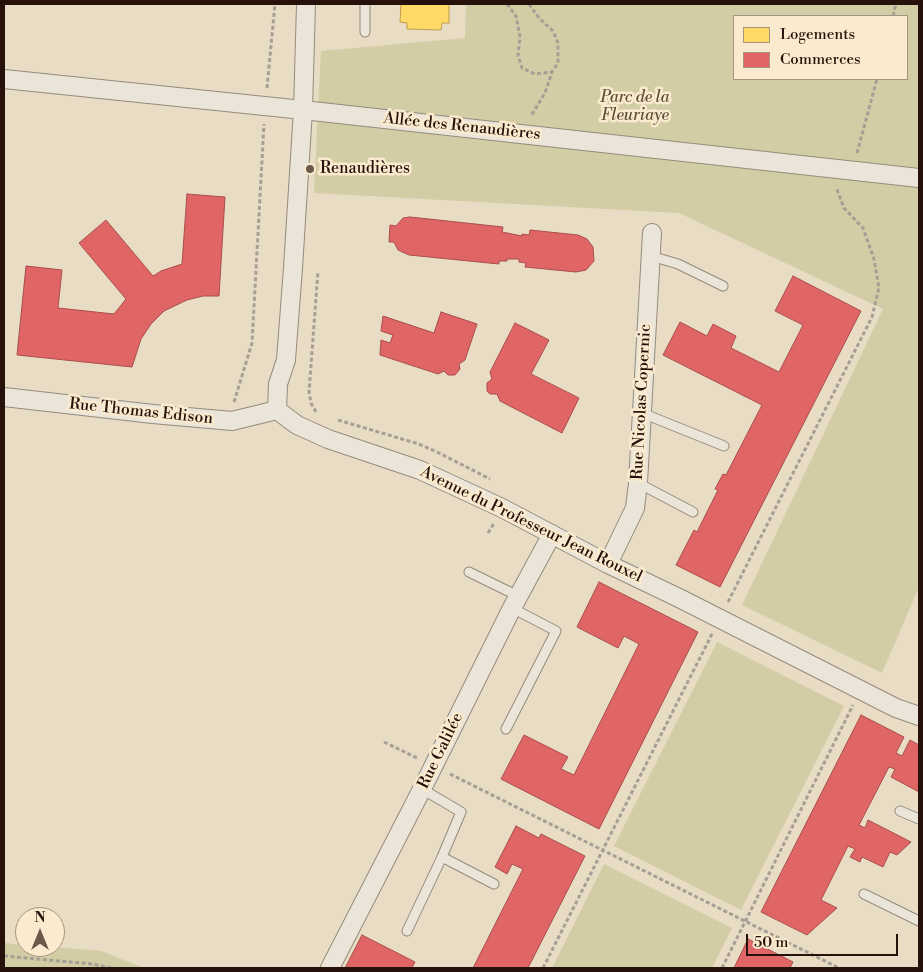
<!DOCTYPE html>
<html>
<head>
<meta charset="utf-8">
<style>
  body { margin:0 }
  #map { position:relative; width:923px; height:972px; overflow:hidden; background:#e8dcc4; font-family:"Libre Bodoni",serif }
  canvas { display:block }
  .frame { position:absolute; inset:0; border:5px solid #27120b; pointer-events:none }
  .legend { position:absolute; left:733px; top:15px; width:175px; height:65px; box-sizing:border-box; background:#faebcf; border:1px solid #a69481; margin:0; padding:6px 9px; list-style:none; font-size:15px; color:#27120b }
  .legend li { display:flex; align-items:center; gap:10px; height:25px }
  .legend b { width:25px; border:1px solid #a69481 }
  .north { position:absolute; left:15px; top:907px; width:50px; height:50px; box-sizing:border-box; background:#faebcf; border:1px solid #a69481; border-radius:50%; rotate:0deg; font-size:14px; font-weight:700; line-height:20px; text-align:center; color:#27120b }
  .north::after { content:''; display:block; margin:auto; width:18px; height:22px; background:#6b594c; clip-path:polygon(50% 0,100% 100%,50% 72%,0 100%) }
  .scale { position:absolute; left:746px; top:934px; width:152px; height:22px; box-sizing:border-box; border:2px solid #27120b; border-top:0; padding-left:6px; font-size:15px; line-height:18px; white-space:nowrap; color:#27120b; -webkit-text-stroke:4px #faebcf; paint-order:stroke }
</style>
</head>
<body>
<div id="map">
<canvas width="923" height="972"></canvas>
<div class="frame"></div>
<ul class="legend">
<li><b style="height:14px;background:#ffd966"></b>Logements</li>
<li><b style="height:14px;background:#e06666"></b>Commerces</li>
</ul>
<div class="north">N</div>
<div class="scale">50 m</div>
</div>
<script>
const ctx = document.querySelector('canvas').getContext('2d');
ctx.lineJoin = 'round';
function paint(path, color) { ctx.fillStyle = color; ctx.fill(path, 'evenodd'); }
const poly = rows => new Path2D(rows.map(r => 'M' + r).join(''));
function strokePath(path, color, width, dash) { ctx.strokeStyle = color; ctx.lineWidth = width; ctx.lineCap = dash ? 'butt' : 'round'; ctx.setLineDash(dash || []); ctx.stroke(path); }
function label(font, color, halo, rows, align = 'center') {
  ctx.font = font + ' "Libre Bodoni",serif'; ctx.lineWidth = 5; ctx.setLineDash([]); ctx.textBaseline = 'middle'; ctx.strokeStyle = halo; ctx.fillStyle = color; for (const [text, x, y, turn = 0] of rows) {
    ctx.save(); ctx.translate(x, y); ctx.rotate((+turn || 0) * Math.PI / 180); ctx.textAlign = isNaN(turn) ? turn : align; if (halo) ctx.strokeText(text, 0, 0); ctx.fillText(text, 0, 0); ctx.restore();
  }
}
paint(poly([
  [466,4,919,4,919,587,882,673,742,605,883,309,679,213,314,193,321,51,465,38],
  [734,16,907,16,907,79,734,79],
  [717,642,844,706,741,910,614,846],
  [604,864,732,928,712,968,552,968],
  [4,943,25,945,25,947,53,947,101,951,144,968,4,968]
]), '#d3cda5');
const homes = poly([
  [401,4,449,4,449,23,442,23,441,30,407,29,407,23,400,22,401,4]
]);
paint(homes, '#ffd966');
strokePath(homes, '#be9d4b', 1);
const shops = poly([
  [187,194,225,197,219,296,203,296,187,300,164,311,151,324,141,339,132,367,17,355,26,266,62,270,58,308,114,314,126,299,79,243,106,220,153,276,161,271,182,264,187,194],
  [410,217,503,227,502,232,522,236,522,234,529,235,530,230,578,235,587,239,593,247,594,261,586,270,576,272,525,267,526,263,519,262,519,259,507,259,507,261,499,261,499,264,409,255,398,250,394,242,389,242,390,225,396,226,403,218,410,217],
  [793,276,861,311,720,587,676,565,694,530,697,532,718,490,715,489,723,474,726,475,762,405,663,355,680,322,707,336,713,324,736,336,731,348,779,372,803,325,775,311,793,276],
  [441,312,477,324,465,360,459,364,460,369,455,375,448,375,444,371,438,374,380,355,381,340,390,343,393,335,381,331,383,316,434,333,441,312],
  [515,323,549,340,531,374,579,398,562,433,500,401,497,394,490,394,487,391,487,383,492,379,490,372,515,323],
  [599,582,698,632,599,829,501,779,524,735,568,757,561,769,574,775,639,644,624,636,618,648,577,627,599,582],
  [861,715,904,737,896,753,902,756,910,740,919,745,919,792,891,777,895,769,889,767,859,825,865,828,868,820,911,842,897,855,890,852,883,867,862,857,860,862,850,857,855,849,848,846,821,900,837,908,807,935,761,912,861,715],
  [516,826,539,838,541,834,585,856,528,968,473,968,523,869,512,864,507,874,495,867,516,826],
  [362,935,415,962,412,968,345,968,362,935],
  [748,939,793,962,790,968,734,968,748,939]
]);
paint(shops, '#e06666');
strokePath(shops, '#a84d4b', 1);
const lane = poly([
  [365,32,365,4],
  [651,256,678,264,723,286],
  [642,413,724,446],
  [638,483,693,512],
  [469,572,518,596],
  [506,729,556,631,512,608],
  [900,811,919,819],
  [442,857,494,884],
  [864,894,919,921],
  [407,931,442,857,461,812,422,789]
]);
const street = poly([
  [306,4,303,110,293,268,286,360,278,384,277,410,297,425,328,439,420,470,502,508,608,564,679,598,896,708,919,716],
  [4,79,303,110,919,178],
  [4,397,153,414,232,421,277,410],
  [608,564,635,508,638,483,652,233],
  [330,968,422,789,512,608,552,534]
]);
strokePath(lane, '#948b7c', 11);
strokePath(street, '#948b7c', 20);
strokePath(poly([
  [507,4,516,16,520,37,518,56,522,68,535,74,552,72],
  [529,4,539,18,553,31,558,43,558,63,552,72,545,93,531,116],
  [893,16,896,4],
  [267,88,275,4],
  [857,153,877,79],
  [234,402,252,343,264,124],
  [316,412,311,403,309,392,318,271],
  [338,420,419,444,439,453,490,479],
  [488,533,494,523],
  [728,602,872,317,879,288,874,259,863,228,844,208,836,187],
  [384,742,417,758],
  [450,774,839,968],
  [4,956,93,964,111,968],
  [543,968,712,634],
  [722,968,853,705]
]), '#a69f95', 3, [4, 2.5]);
strokePath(lane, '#ebe5d9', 9);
strokePath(street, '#ebe5d9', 18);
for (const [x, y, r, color] of [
  [310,169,5,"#6b594c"]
]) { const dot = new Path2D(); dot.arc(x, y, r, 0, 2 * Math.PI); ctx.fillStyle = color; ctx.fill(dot); strokePath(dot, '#faebcf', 2); }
label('italic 16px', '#5d4f38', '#faebcf', [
  ["Parc de la",635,98],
  ["Fleuriaye",635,116]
]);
label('16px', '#27120b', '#faebcf', [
  ["Allée des Renaudières",462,127,6],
  ["Rue Nicolas Copernic",642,402,-87],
  ["Rue Thomas Edison",141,412,6],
  ["Avenue du Professeur Jean Rouxel",531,525,26],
  ["Rue Galilée",441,751,-64]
]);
label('16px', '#27120b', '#faebcf', [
  ["Renaudières",320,169]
], 'left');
</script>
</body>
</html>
